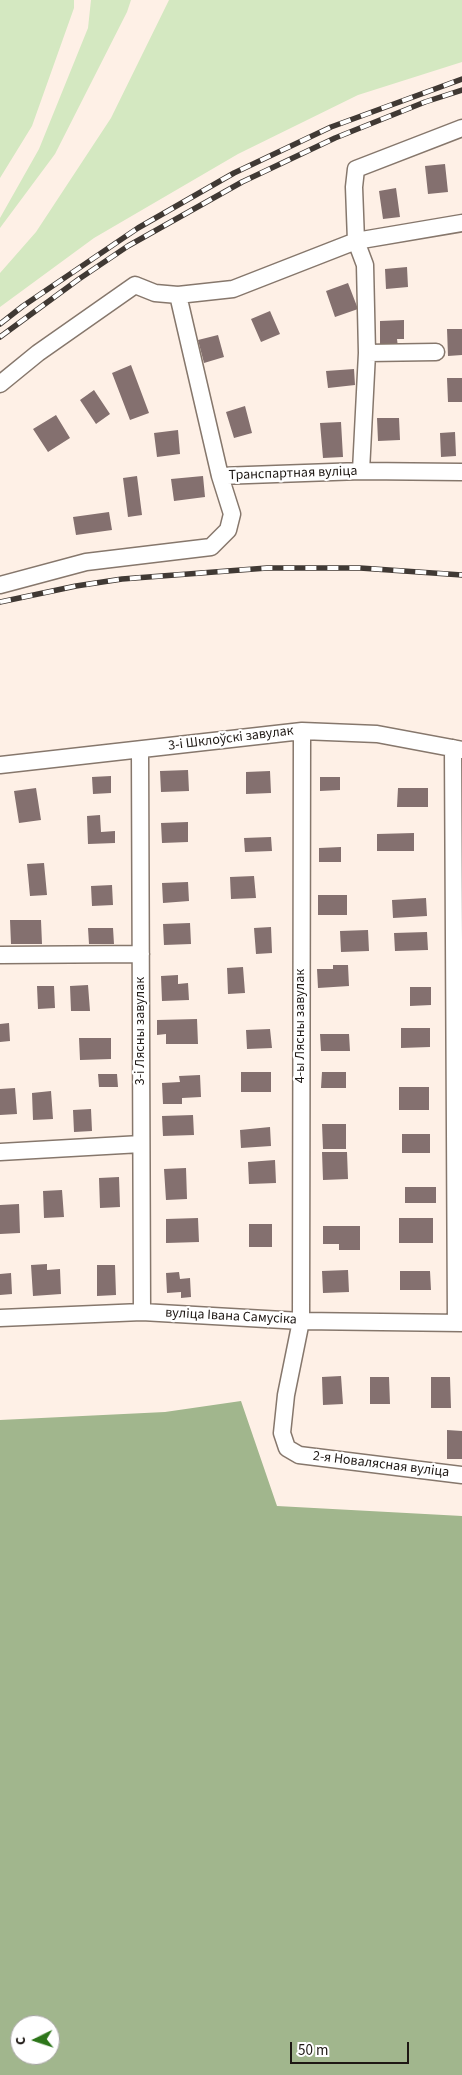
<!DOCTYPE html>
<html>
<head>
<meta charset="utf-8">
<style>
  body { margin:0 }
  #map { position:relative; width:462px; height:2075px; overflow:hidden; background:#fef0e6; font-family:"Source Sans 3",sans-serif }
  canvas { display:block }
  .north { position:absolute; left:10px; top:2015px; width:50px; height:50px; box-sizing:border-box; background:#fff; border:1px solid #a5a3a1; border-radius:50%; rotate:266deg; font-size:14px; font-weight:700; line-height:20px; text-align:center; color:#1e1814 }
  .north::after { content:''; display:block; margin:auto; width:18px; height:22px; background:#2c7519; clip-path:polygon(50% 0,100% 100%,50% 72%,0 100%) }
  .scale { position:absolute; left:290px; top:2042px; width:119px; height:22px; box-sizing:border-box; border:2px solid #1e1814; border-top:0; padding-left:6px; font-size:15px; line-height:18px; white-space:nowrap; color:#1e1814; -webkit-text-stroke:4px #fff; paint-order:stroke }
</style>
</head>
<body>
<div id="map">
<canvas width="462" height="2075"></canvas>
<div class="north">С</div>
<div class="scale">50 m</div>
</div>
<script>
const ctx = document.querySelector('canvas').getContext('2d');
ctx.lineJoin = 'round';
function paint(path, color) { ctx.fillStyle = color; ctx.fill(path, 'evenodd'); }
const poly = rows => new Path2D(rows.map(r => 'M' + r).join(''));
function strokePath(path, color, width, dash) { ctx.strokeStyle = color; ctx.lineWidth = width; ctx.lineCap = dash ? 'butt' : 'round'; ctx.setLineDash(dash || []); ctx.stroke(path); }
function label(font, color, halo, rows, align = 'center') {
  ctx.font = font + ' "Source Sans 3",sans-serif'; ctx.lineWidth = 4.5; ctx.setLineDash([]); ctx.textBaseline = 'middle'; ctx.strokeStyle = halo; ctx.fillStyle = color; for (const [text, x, y, turn = 0] of rows) {
    ctx.save(); ctx.translate(x, y); ctx.rotate((+turn || 0) * Math.PI / 180); ctx.textAlign = isNaN(turn) ? turn : align; if (halo) ctx.strokeText(text, 0, 0); ctx.fillText(text, 0, 0); ctx.restore();
  }
}
paint(poly([
  [0,0,74,0,74,8,32,126,0,178],
  [91,0,131,0,127,12,55,154,0,228,0,218,39,149,88,28],
  [169,0,462,0,462,62,358,95,238,154,94,238,0,307,0,273,36,232,111,118]
]), '#d4e8c1');
paint(poly([
  [241,1401,277,1506,462,1516,462,2075,0,2075,0,1420,165,1412],
  [20,2025,50,2025,50,2055,20,2055]
]), '#a1b68d');
paint(poly([
  [445,164,448,192,428,194,425,166],
  [396,188,400,217,383,219,379,191],
  [407,267,408,287,386,289,385,269],
  [348,283,358,309,335,317,326,291],
  [270,311,280,334,261,342,251,319],
  [404,320,404,339,397,339,398,347,380,348,380,321],
  [447,329,462,329,462,355,448,356],
  [218,335,224,357,204,363,198,340],
  [131,365,149,413,130,420,112,373],
  [354,369,355,385,328,388,326,371],
  [447,378,462,378,462,402,448,402],
  [94,390,110,414,96,424,80,400],
  [245,406,252,433,234,438,226,412],
  [56,415,70,438,48,452,33,429],
  [377,418,399,418,400,440,378,441],
  [341,422,343,457,323,458,320,423],
  [178,430,180,454,157,457,154,433],
  [455,432,456,456,441,457,440,433],
  [137,476,142,515,128,517,123,478],
  [203,476,205,497,174,501,171,479],
  [109,512,112,530,76,535,73,517],
  [188,770,189,791,161,792,160,771],
  [270,771,271,793,246,794,246,772],
  [111,776,111,793,93,794,92,777],
  [320,777,340,777,340,790,320,791],
  [36,788,41,820,19,823,14,791],
  [398,788,428,788,428,807,397,807],
  [100,815,101,832,115,831,115,843,88,844,87,816],
  [188,822,188,842,162,843,161,823],
  [414,833,414,851,377,851,377,834],
  [271,837,272,851,245,852,244,838],
  [341,847,341,862,319,862,319,848],
  [44,863,47,895,30,896,27,864],
  [254,876,256,898,231,899,230,877],
  [188,882,189,901,163,903,162,883],
  [112,885,113,905,92,906,91,886],
  [318,895,347,895,347,915,318,915],
  [426,898,427,916,393,918,392,900],
  [10,920,41,920,42,944,11,944],
  [190,923,191,944,164,945,163,924],
  [271,927,272,953,256,954,254,928],
  [88,928,113,928,114,944,89,944],
  [368,930,369,951,341,952,340,931],
  [427,932,428,950,395,951,394,933],
  [333,965,348,965,349,986,318,988,317,969,333,969],
  [243,967,245,993,228,994,227,968],
  [178,975,178,984,188,983,189,1000,162,1001,161,976],
  [88,985,90,1011,71,1011,70,986],
  [37,986,54,986,55,1008,38,1009],
  [410,987,431,987,431,1005,410,1006],
  [197,1019,198,1044,166,1044,166,1034,157,1035,157,1020],
  [9,1023,10,1041,0,1042,0,1024],
  [401,1028,430,1028,430,1047,401,1048],
  [270,1029,272,1048,247,1049,246,1030],
  [320,1034,349,1034,350,1051,321,1051],
  [79,1038,111,1038,111,1059,80,1060],
  [241,1072,271,1072,271,1092,241,1092],
  [322,1072,346,1072,346,1088,321,1088],
  [98,1074,117,1074,118,1087,99,1087],
  [200,1075,201,1097,182,1098,182,1104,163,1104,162,1083,180,1082,179,1076],
  [399,1087,429,1087,429,1110,399,1110],
  [15,1088,17,1114,0,1115,0,1089],
  [51,1091,53,1119,33,1120,32,1093],
  [91,1109,92,1131,74,1132,73,1110],
  [193,1115,194,1135,163,1136,162,1116],
  [322,1124,346,1124,346,1149,323,1149],
  [270,1127,271,1146,241,1148,240,1130],
  [402,1134,430,1134,430,1153,402,1153],
  [322,1152,347,1152,348,1179,323,1180],
  [275,1160,276,1183,249,1184,248,1162],
  [186,1168,187,1199,166,1200,164,1169],
  [119,1177,120,1207,100,1208,99,1178],
  [405,1187,436,1187,436,1203,405,1203],
  [62,1190,64,1217,44,1218,43,1191],
  [19,1204,20,1233,0,1234,0,1205],
  [198,1218,199,1242,166,1243,166,1219],
  [399,1218,433,1218,433,1243,399,1243],
  [249,1224,272,1224,272,1247,249,1247],
  [323,1226,360,1226,360,1250,339,1250,339,1244,323,1244],
  [47,1264,47,1270,60,1269,61,1294,33,1296,31,1265],
  [97,1265,115,1265,116,1295,97,1296],
  [348,1270,349,1292,323,1293,322,1271],
  [400,1271,430,1271,431,1290,400,1290],
  [179,1272,180,1279,190,1278,191,1297,181,1298,181,1292,167,1293,166,1273],
  [11,1273,12,1294,0,1295,0,1274],
  [341,1376,343,1404,323,1405,322,1377],
  [370,1377,389,1377,390,1404,370,1404],
  [431,1377,450,1377,451,1408,431,1408],
  [447,1430,462,1431,462,1459,447,1459]
]), '#84706f');
const minor = poly([
  [178,295,220,476,361,471,462,472],
  [367,353,436,352],
  [0,384,38,353,135,285,155,293,178,295,233,289,356,241,462,223],
  [361,471,367,353,365,265,356,241,354,187,356,169,462,128],
  [0,585,86,562,211,547,228,530,232,514,220,476],
  [302,731,301,1321,286,1395,282,1433,287,1448,299,1455,462,1475],
  [453,748,456,1323],
  [140,750,142,1312],
  [0,765,302,731,377,734,462,750],
  [0,955,141,954],
  [0,1152,141,1144],
  [0,1318,142,1312,301,1321,462,1323]
]);
strokePath(minor, '#86776c', 19);
strokePath(minor, '#fff', 16);
const rail = poly([
  [0,324,23,306,138,228,234,173,331,127,462,79],
  [0,337,79,279,128,246,242,182,335,138,425,102,462,90],
  [0,602,76,586,122,579,267,568,360,568,462,575]
]);
strokePath(rail, '#403934', 5.5);
strokePath(rail, '#fff', 4, [11]);
label('14px', '#1e1814', '#fff', [
  ["Транспартная вуліца",293,474,-2],
  ["3-і Шклоўскі завулак",231,739,-7],
  ["4-ы Лясны завулак",301,1026,-90],
  ["3-і Лясны завулак",141,1031,-90],
  ["вуліца Івана Самусіка",231,1317,3],
  ["2-я Новалясная вуліца",381,1465,7]
]);
</script>
</body>
</html>
